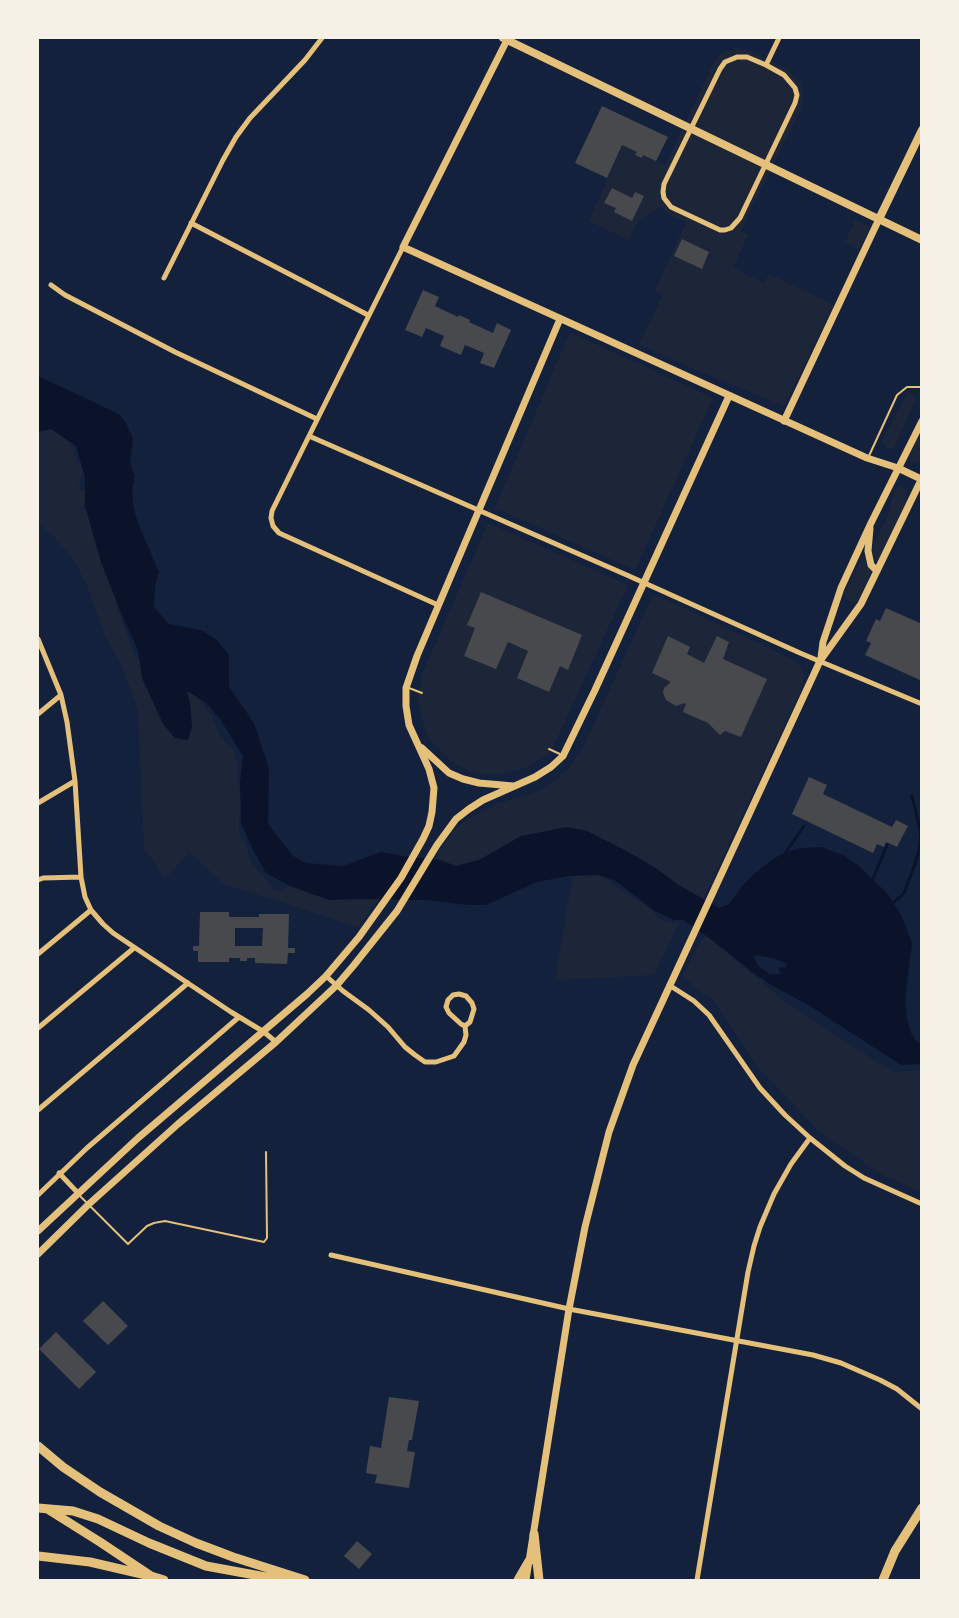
<!DOCTYPE html>
<html>
<head>
<meta charset="utf-8">
<style>
  body { margin:0 }
  #map { position:relative; width:959px; height:1618px; overflow:hidden; background:#14213d; font-family:"Nunito Sans",sans-serif }
  canvas { display:block }
  .frame { position:absolute; inset:0; border:39px solid #f6f1e7; pointer-events:none }
</style>
</head>
<body>
<div id="map">
<canvas width="959" height="1618"></canvas>
<div class="frame"></div>
</div>
<script>
const ctx = document.querySelector('canvas').getContext('2d');
ctx.lineJoin = 'round';
function paint(path, color) { ctx.fillStyle = color; ctx.fill(path, 'evenodd'); }
const poly = rows => new Path2D(rows.map(r => 'M' + r).join(''));
function strokePath(path, color, width, dash) { ctx.strokeStyle = color; ctx.lineWidth = width; ctx.lineCap = dash ? 'butt' : 'round'; ctx.setLineDash(dash || []); ctx.stroke(path); }
paint(poly([
  [736,48,752,51,787,69,801,82,804,97,800,111,743,226,740,230,748,235,733,268,764,283,769,274,834,305,784,406,687,366,639,344,663,295,655,291,686,222,671,216,661,207,639,220,628,240,589,221,622,145,665,165,715,60,720,54],
  [855,220,870,227,859,249,845,242],
  [570,332,713,398,635,570,495,508],
  [910,392,916,399,894,448,887,448,882,441,906,396],
  [38,416,73,436,69,444,74,449,74,454,77,458,76,463,81,465,83,470,79,485,81,490,85,490,88,504,83,505,82,508,95,516,90,521,97,547,111,559,117,607,135,656,142,662,192,691,212,716,219,734,234,750,238,765,238,784,242,805,239,819,239,834,246,843,250,860,260,873,267,880,272,888,277,891,289,887,353,886,381,896,358,927,224,884,189,852,165,879,144,848,138,710,122,667,105,636,88,588,75,562,55,537,38,523],
  [921,430,921,463,917,464,911,461,909,455],
  [899,487,905,489,908,498,879,558,877,560,872,553,874,542,887,518,890,507,892,496,894,490],
  [488,523,628,585,553,747,545,756,525,768,500,774,480,774,470,771,451,761,443,754,430,740,422,720,418,698,423,672],
  [863,556,866,558,866,563,871,570,871,574,859,598,856,603,850,602,845,598,845,592],
  [656,597,661,597,794,660,801,665,804,676,802,688,703,899,677,884,657,869,623,849,587,831,567,827,521,837,479,860,455,866,436,859,438,853,448,838,455,829,463,822,496,804,531,794,545,788,569,768,582,750,650,601],
  [574,869,600,874,629,896,643,903,664,922,679,923,654,975,555,980],
  [708,937,792,1007,893,1072,921,1070,921,1192,879,1173,820,1132,758,1068,715,1002,682,976,703,938]
]), '#1d2539');
paint(poly([
  [38,376,119,414,126,423,133,439,130,463,135,476,132,491,134,510,138,523,159,572,155,586,154,607,169,624,201,630,217,640,229,655,229,687,254,723,269,768,268,824,293,856,306,863,343,866,381,852,403,856,440,860,456,866,479,860,521,836,567,827,587,831,623,849,657,869,677,884,719,908,727,905,733,899,740,889,753,875,773,859,786,852,801,848,821,847,843,855,859,866,888,894,902,917,912,943,905,999,907,1018,911,1033,917,1042,921,1044,921,1064,901,1065,810,1006,771,985,751,971,708,937,683,920,674,920,655,911,614,880,598,875,569,876,537,882,486,905,467,905,426,900,357,899,329,900,290,886,266,873,253,850,241,823,240,783,243,756,220,719,205,702,187,691,190,703,192,727,188,740,175,738,163,724,142,678,138,650,121,613,101,562,85,506,85,477,76,446,51,429,38,432],
  [757,955,776,959,787,964,785,968,780,967,778,970,781,972,779,974,770,974,758,966,754,957]
]), '#0b132b');
strokePath(poly([
  [786,852,804,826],
  [870,881,873,879,887,845],
  [893,903,904,893,915,864,920,846,921,834,912,796]
]), '#0b132b', 3);
paint(poly([
  [602,106,668,137,656,161,643,155,642,158,635,155,637,152,622,145,607,178,575,163],
  [612,188,632,198,635,192,644,196,632,221,614,212,616,208,604,203],
  [682,239,709,252,702,269,674,256],
  [423,290,439,297,435,306,458,317,459,315,470,320,469,322,493,333,497,323,511,330,494,368,480,363,484,353,465,345,461,355,440,346,444,336,426,328,422,337,405,330],
  [481,592,582,635,568,670,560,666,549,692,517,678,528,651,508,642,496,669,464,656,475,628,467,625],
  [886,608,922,624,922,681,865,655,871,643,866,641,876,619,880,621],
  [668,636,690,647,687,654,704,663,717,636,729,642,723,659,767,679,741,737,725,731,720,735,708,723,683,712,686,704,685,703,676,706,666,700,663,693,664,688,671,682,652,673],
  [809,777,827,785,823,794,892,827,896,820,908,826,897,847,886,842,884,847,877,844,873,853,792,814],
  [200,912,229,912,229,917,259,917,259,914,289,914,288,948,295,948,295,953,288,953,287,964,255,963,255,958,247,958,247,961,240,961,240,958,229,958,229,962,198,962,198,951,193,951,193,946,199,946],
  [235,928,263,928,262,946,235,946],
  [103,1301,128,1326,108,1345,83,1321],
  [56,1332,96,1372,79,1389,39,1349],
  [389,1397,419,1401,412,1440,409,1440,407,1451,415,1452,409,1488,375,1483,377,1475,366,1473,370,1446,381,1448],
  [357,1541,372,1554,359,1569,344,1556]
]), '#48494c');
strokePath(poly([
  [868,458,897,395,907,387,922,387],
  [409,688,422,693],
  [549,749,562,755],
  [79,1195,128,1244,147,1226,154,1223,165,1221,264,1242,267,1238,266,1152]
]), '#e5c07b', 2);
strokePath(poly([
  [737,57,747,57,766,65,784,75,795,88,797,95,795,103,740,218,731,228,725,230,720,230,671,207,664,198,663,192,664,184,720,69,725,62,737,57],
  [766,65,779,38],
  [191,223,368,315],
  [403,247,309,436,272,511,271,518,273,526,279,533,438,605],
  [164,278,223,160,236,137,250,118,305,60,322,38],
  [51,285,65,295,175,352,317,419],
  [309,436,629,576,800,653,922,704],
  [38,639,61,695,67,722,75,781,81,877,85,897,91,910,103,924,113,933,231,1012,264,1032,276,1042],
  [38,714,61,695],
  [38,803,75,781],
  [38,880,43,878,81,877],
  [38,954,91,910],
  [326,976,343,991,369,1010,388,1027,405,1047,415,1055,425,1062,436,1062,454,1056,464,1042,466,1035,465,1026,470,1022,474,1009,472,1003,466,996,459,994,453,995,448,1000,446,1007,449,1013,461,1024,465,1026],
  [669,985,694,1001,709,1015,760,1088,785,1115,810,1138,845,1166,864,1178,922,1204],
  [38,1028,134,948],
  [38,1110,188,983],
  [59,1173,77,1192],
  [38,1195,87,1148,239,1017],
  [331,1255,569,1309,813,1355,841,1363,880,1380,897,1389,922,1409],
  [697,1580,748,1272,754,1246,760,1227,774,1194,791,1164,810,1138]
]), '#e5c07b', 5);
strokePath(poly([
  [508,38,403,247,867,458,898,468,921,479],
  [784,421,879,219],
  [870,528,868,551,871,565,877,571],
  [821,658,823,642,841,588,871,523,922,421],
  [422,748,449,773,463,779,479,783,513,786],
  [38,1231,138,1138,307,994,326,976,359,937,401,878,423,839,429,826,432,812,434,788,429,769,409,725,406,706,406,688,417,656,560,319],
  [38,1254,89,1204,178,1124,276,1042,337,985,354,965,397,911,437,845,456,819,469,809,483,800,535,777,551,767,563,756,595,690,729,396],
  [526,1580,569,1309,585,1227,609,1132,633,1065,820,661,861,604,922,478]
]), '#e5c07b', 7);
strokePath(poly([
  [879,219,922,130]
]), '#e5c07b', 8);
strokePath(poly([
  [503,38,922,240]
]), '#e5c07b', 8);
strokePath(poly([
  [38,1446,63,1467,100,1492,159,1526,196,1543,233,1557,305,1580],
  [38,1508,73,1511,98,1519,149,1543,206,1566,282,1580],
  [49,1510,100,1542,151,1576,164,1580],
  [534,1534,539,1580],
  [38,1556,90,1562,146,1575],
  [518,1580,529,1561],
  [883,1580,895,1551,922,1508]
]), '#e5c07b', 9);
</script>
</body>
</html>
